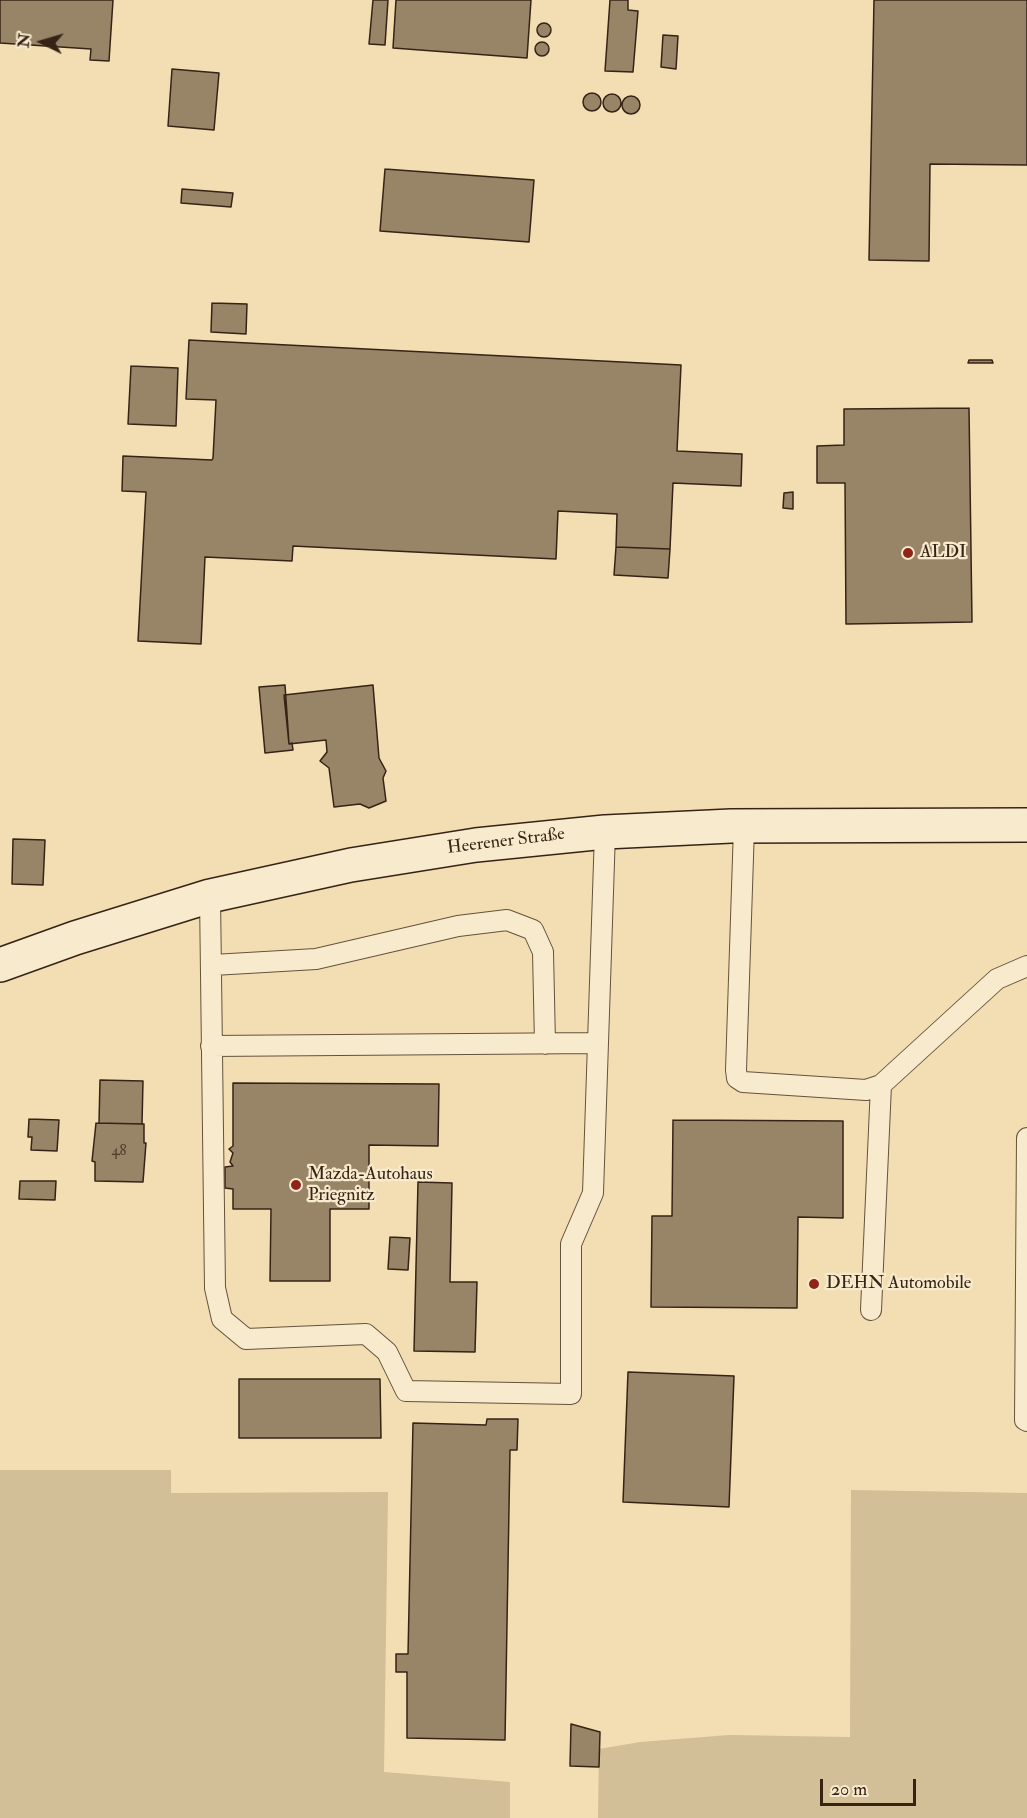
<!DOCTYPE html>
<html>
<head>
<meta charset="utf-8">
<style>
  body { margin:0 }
  #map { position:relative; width:1027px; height:1818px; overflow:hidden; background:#f2deb2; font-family:"IM FELL Double Pica",serif }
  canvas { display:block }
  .north { position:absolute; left:12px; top:12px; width:60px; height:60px; -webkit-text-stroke:4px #f7eacd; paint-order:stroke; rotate:275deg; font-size:16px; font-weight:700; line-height:24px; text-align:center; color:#362316 }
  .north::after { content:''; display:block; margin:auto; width:21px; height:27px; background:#362316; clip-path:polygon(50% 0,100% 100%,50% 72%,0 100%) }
  .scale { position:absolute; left:820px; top:1779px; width:96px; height:27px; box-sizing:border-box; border:3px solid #362316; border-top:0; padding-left:8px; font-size:18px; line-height:21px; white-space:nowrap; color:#362316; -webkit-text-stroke:4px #f7eacd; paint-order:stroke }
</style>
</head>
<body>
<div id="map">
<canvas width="1027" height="1818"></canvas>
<div class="north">N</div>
<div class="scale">20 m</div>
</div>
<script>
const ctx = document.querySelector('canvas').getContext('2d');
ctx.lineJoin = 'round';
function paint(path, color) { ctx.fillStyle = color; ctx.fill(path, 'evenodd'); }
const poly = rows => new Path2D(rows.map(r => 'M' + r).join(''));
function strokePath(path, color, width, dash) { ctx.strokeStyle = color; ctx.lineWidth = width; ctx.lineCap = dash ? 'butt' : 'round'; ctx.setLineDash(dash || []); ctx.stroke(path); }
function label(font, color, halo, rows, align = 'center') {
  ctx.font = font + ' "IM FELL Double Pica",serif'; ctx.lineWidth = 4.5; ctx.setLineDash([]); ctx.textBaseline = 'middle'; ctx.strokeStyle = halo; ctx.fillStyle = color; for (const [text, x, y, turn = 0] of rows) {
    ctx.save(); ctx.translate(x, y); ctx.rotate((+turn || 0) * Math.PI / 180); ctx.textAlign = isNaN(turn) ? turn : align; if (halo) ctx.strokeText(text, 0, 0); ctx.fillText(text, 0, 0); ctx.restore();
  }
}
paint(poly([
  [0,1470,171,1470,171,1493,388,1492,384,1772,510,1782,510,1818,0,1818],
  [851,1490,1027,1493,1027,1818,598,1818,599,1749,640,1742,729,1735,850,1737]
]), '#d2be97');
const building = poly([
  [0,0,113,0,109,61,90,60,91,49,0,43,0,0],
  [373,0,388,0,385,45,369,44,373,0],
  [396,0,531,0,527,58,393,48,396,0],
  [610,0,628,0,628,10,638,11,633,72,605,71,610,0],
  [874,0,1027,0,1027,165,930,164,929,261,869,260,874,0],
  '537 30a7 7 0 1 1 14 0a7 7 0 1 1-14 0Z',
  [663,35,678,36,676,69,661,67,663,35],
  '535 49a7 7 0 1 1 14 0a7 7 0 1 1-14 0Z',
  [172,69,219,73,214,130,168,126,172,69],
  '583 102a9 9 0 1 1 18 0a9 9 0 1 1-18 0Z',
  '603 103a9 9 0 1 1 18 0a9 9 0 1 1-18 0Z',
  '622 105a9 9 0 1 1 18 0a9 9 0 1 1-18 0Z',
  [385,169,534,180,529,242,380,231,385,169],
  [182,189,233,193,231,207,181,203,182,189],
  [212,303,247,304,246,334,211,332,212,303],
  [189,340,681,365,677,451,742,454,741,486,673,483,670,549,616,547,617,514,558,511,556,559,293,546,292,561,205,557,201,644,138,641,146,492,122,491,123,456,212,460,213,458,216,400,186,399,189,340],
  [969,360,992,360,993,363,968,363,969,360],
  [131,366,178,368,176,426,128,424,131,366],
  [969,408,972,622,846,624,845,483,817,483,817,446,844,445,844,409,969,408],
  [793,492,793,509,783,508,784,493,793,492],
  [616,547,670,549,668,578,614,575,616,547],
  [285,685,289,744,292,743,293,750,265,753,259,687,285,685],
  [373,685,379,758,386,771,383,778,386,801,369,808,360,804,334,807,329,768,320,761,327,752,326,740,289,744,284,695,373,685],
  [13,839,45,840,43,885,12,884,13,839],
  [100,1080,143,1081,142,1124,99,1123,100,1080],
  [233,1083,439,1084,438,1146,369,1145,369,1209,330,1209,330,1281,270,1281,271,1209,233,1209,233,1189,225,1188,225,1167,233,1166,230,1162,233,1153,229,1149,233,1146,233,1083],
  [29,1119,59,1120,57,1151,31,1150,32,1137,28,1137,29,1119],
  [673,1120,843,1121,843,1218,798,1217,797,1308,651,1307,652,1216,672,1216,673,1120],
  [96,1123,144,1124,144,1143,146,1143,143,1182,95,1181,95,1162,92,1161,96,1123],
  [20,1181,56,1181,55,1200,19,1199,20,1181],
  [418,1182,452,1183,450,1282,477,1282,475,1352,414,1351,418,1182],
  [390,1237,410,1238,408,1270,388,1269,390,1237],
  [628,1372,734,1376,729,1507,623,1502,628,1372],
  [239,1379,380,1379,381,1438,239,1438,239,1379],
  [487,1419,518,1419,517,1450,510,1450,505,1740,407,1738,407,1672,396,1672,396,1654,408,1654,413,1423,486,1425,487,1419],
  [571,1724,600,1732,599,1767,570,1766,571,1724]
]);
paint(building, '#988467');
strokePath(building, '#362316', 1.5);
const lane = poly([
  [744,827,736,1070,737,1078,743,1082,866,1090,881,1085,997,979,1027,966],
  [210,896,215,1288,222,1319,246,1339,366,1334,387,1352,406,1391,571,1394,571,1244,593,1193,605,832],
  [213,965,316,959,458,926,507,920,533,930,543,952,545,1044],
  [211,1046,596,1043],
  [1027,1138,1025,1420,1027,1421],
  [871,1310,881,1085]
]);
const secondary = poly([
  [0,965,75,938,210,896,351,865,476,845,605,832,731,826,1027,825]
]);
strokePath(lane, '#65523d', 22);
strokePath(secondary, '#362316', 36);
strokePath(lane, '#f7eacd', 20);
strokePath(secondary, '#f7eacd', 33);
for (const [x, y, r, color] of [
  [908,553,6,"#8f2418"],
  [296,1185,6,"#8f2418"],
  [814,1284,6,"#8f2418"]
]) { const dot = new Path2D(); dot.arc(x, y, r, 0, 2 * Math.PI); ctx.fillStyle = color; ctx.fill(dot); strokePath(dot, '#f7eacd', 2); }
label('15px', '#4e3b2a', null, [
  ["48",119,1152]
]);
label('18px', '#362316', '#f7eacd', [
  ["ALDI",920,553],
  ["Mazda-Autohaus",308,1175],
  ["Priegnitz",308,1196],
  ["DEHN Automobile",826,1284]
], 'left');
label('18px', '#362316', '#f7eacd', [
  ["Heerener Straße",506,842,-7]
]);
</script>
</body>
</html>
